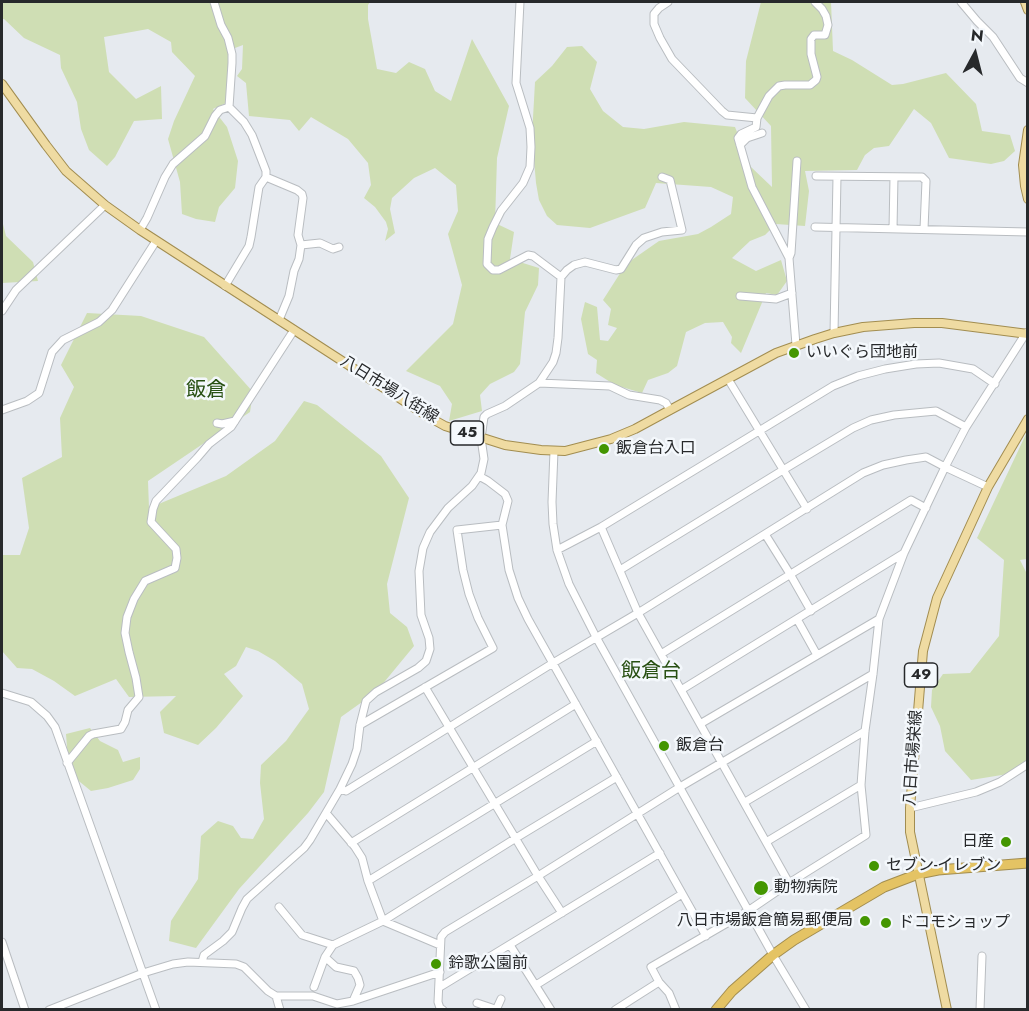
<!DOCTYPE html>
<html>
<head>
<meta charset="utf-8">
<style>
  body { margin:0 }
  #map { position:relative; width:1029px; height:1011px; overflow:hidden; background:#e6eaef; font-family:Jost,sans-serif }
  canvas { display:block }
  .frame { position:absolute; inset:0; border:3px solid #27292b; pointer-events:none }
  .north { position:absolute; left:945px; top:24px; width:60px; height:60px; -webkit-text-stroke:4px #f4f8fc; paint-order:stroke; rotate:7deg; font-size:16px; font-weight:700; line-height:24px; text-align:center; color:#27292b }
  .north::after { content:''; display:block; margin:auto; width:21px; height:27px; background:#27292b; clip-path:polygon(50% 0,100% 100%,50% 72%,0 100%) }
</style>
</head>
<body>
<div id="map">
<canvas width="1029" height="1011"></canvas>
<div class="frame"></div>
<div class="north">N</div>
</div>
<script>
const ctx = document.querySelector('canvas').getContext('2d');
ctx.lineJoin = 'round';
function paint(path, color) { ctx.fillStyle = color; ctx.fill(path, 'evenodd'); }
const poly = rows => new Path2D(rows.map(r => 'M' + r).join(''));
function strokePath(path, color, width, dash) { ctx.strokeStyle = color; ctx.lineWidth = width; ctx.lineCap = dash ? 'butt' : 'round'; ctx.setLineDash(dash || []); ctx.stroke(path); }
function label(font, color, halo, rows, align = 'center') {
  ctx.font = font + ' Jost,"Noto Sans JP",sans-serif'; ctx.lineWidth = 5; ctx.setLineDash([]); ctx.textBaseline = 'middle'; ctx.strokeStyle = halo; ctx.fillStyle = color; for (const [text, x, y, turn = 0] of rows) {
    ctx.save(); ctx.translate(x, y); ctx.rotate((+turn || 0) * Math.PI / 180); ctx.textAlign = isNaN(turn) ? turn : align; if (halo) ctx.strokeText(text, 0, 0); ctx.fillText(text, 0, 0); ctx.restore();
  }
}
paint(poly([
  [2,2,370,2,368,5,368,19,377,69,396,73,409,62,425,69,435,91,451,101,472,39,509,106,497,158,495,223,514,232,510,259,539,268,538,285,525,312,520,364,514,372,490,384,480,395,482,411,449,421,452,404,440,386,406,371,453,324,462,285,448,234,458,211,456,185,435,168,414,178,392,198,390,209,395,233,385,241,388,229,386,222,375,207,364,198,371,185,368,163,348,139,311,117,299,131,290,120,249,116,246,83,237,76,242,69,243,45,235,48,229,66,226,103,213,109,227,127,238,161,235,188,219,207,215,222,196,219,182,214,180,182,168,139,174,121,195,76,172,52,171,42,148,29,104,37,109,72,136,99,161,86,162,119,134,121,115,157,107,166,89,150,81,129,77,102,61,68,60,55,24,38,4,19,2,19],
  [761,2,831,2,833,51,852,60,892,85,903,84,946,73,976,104,982,131,1010,135,1015,151,1004,161,991,164,949,158,931,123,914,109,889,146,874,148,865,155,857,170,805,171,809,191,805,226,776,224,765,235,750,241,732,258,756,271,781,260,787,281,777,295,766,293,741,353,731,343,732,337,723,322,705,323,686,332,677,366,668,373,648,380,642,393,615,385,596,373,597,360,588,354,581,319,585,302,597,307,600,340,608,341,617,328,608,325,611,309,603,300,626,264,659,241,698,234,711,227,731,214,733,197,711,187,656,183,645,208,590,228,557,225,547,216,539,200,536,183,532,136,535,82,552,66,567,47,582,46,597,62,590,89,603,111,623,127,644,129,684,122,735,127,751,167,772,187,771,126,745,98,746,61],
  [2,220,6,236,33,262,38,281,2,283],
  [87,313,141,316,204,337,253,392,250,412,148,481,149,508,226,476,275,441,304,401,317,405,381,456,409,498,387,584,390,613,407,627,414,646,376,692,341,717,324,792,308,813,239,889,196,948,169,941,171,921,198,879,201,836,218,821,233,826,241,838,253,839,264,819,260,783,261,765,286,741,309,709,302,684,275,661,258,651,246,647,236,666,224,674,243,696,216,728,198,745,164,733,160,712,176,696,129,697,116,679,75,696,54,681,32,669,17,668,2,651,2,555,20,555,29,528,22,478,62,457,60,418,74,387,61,365],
  [1027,432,1027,559,1020,560,1028,576,1027,764,1014,773,971,780,945,751,940,726,931,707,932,690,943,674,970,673,999,636,1004,560,977,538],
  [90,728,100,741,118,750,123,762,140,757,140,769,133,780,108,788,91,791,69,773,66,734]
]), '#cfdeb4');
const minor = poly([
  [214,2,221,25,228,38,232,54,232,63,229,107,244,122,252,135,266,171,266,177,259,187,251,237,249,246,225,286],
  [520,2,516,83,530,128,531,147,530,167,523,183,501,211,493,227,488,239,487,264,493,270,499,270,528,255,533,256,561,277],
  [668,2,659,8,654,14,654,24,660,38,672,59,722,111,727,115,757,118,756,127,741,134,738,138,752,187,789,258,796,345],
  [961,2,977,21,993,37,1020,78,1028,83],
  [757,118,769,96,779,86,785,85,810,85,816,80,817,77,811,54,811,39,814,35,825,35,828,25,826,16,822,9,815,2],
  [740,145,747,138,762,133],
  [816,176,922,177,926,181,924,229],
  [266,177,297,190,302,194,303,198,298,235,301,245,299,259,294,271,289,296,279,320],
  [815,227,1028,232],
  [893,229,894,177],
  [140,230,147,218,165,177,173,164,205,136,215,116,220,110,229,107],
  [301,245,320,243,333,249,339,247],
  [789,258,791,253,797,161],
  [740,296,776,299,792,293],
  [2,311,16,290,105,205],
  [834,333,837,177],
  [728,379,807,509],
  [539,383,610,386,629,395,660,400,666,403,670,410],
  [2,410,27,401,39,393,52,352,63,340,99,322,112,310,156,241],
  [217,423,222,424,235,421],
  [554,451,552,502,553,524,557,550,569,584,596,637,773,955,806,1010],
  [479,476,488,481,505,494,508,501,502,525,509,570,518,598,528,619,706,936],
  [601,527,638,613,789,883],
  [765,534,790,574,811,611],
  [557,550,601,527,833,386,858,376,885,369,916,364,939,363,973,369,995,384],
  [620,570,783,470,853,428,871,420,894,415,936,411,966,427],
  [797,619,817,655],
  [661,654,911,500,926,508],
  [425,687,538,876,562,913],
  [681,690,904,553],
  [2,693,31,702,47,716,55,727,156,1010],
  [700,724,879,619],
  [360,725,493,648,478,618,469,594,463,570,457,530,502,525],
  [67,763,89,736,93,734,121,729,125,722,128,710,139,697,136,678,129,652,125,633,127,617,134,599,145,581,175,568,177,558,176,549,151,522,153,509,156,501,197,458,209,444,231,427,294,330],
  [340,789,346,791,553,663,638,613,863,473,883,465,906,460,926,457,945,467,988,487],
  [745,802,865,731],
  [910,808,976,792,1000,782,1028,764],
  [326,813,355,847,362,858,368,881,383,921,440,945],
  [766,842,861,785],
  [351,843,576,704],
  [368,881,597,741],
  [279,907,302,935,333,945],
  [2,942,25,1010],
  [510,945,551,1010],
  [202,962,204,955,223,941,232,932,242,908,247,899,304,848,310,840,340,789,352,764,357,749,360,725,366,701,376,692,418,668,426,661,430,649,429,638,421,615,419,571,423,548,430,532,448,508,472,486,481,473,484,459,481,438,484,417,487,414,505,406,539,383,553,362,556,353,558,338,561,277,567,270,574,265,585,262,616,270,621,269,636,245,644,238,662,232,682,230,670,180,662,177],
  [536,985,682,894],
  [314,987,325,957,333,945,383,921,516,838,617,777],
  [440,987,660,853],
  [276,996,280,1010],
  [353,1001,440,972],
  [477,1003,495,1009],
  [49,1010,143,973,173,964,188,962,236,964,244,967,268,991,276,996,313,996,337,1004,353,1001,360,985,358,978,354,971,336,967,325,957],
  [443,1010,440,1008,438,1002,441,937,445,932,538,876,680,787,873,674],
  [496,1010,501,999],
  [615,1010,659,982],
  [676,1010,669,993,659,982,651,967,748,911,789,883,866,835,861,785,865,731,873,674,879,619,904,553,945,467,966,427,1026,333],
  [980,1010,982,956]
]);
const major = poly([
  [1025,2,1028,10],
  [2,84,46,145,66,171,105,205,140,230,427,416,445,426,505,445,541,450,565,451,611,439,635,429,670,410,776,353,815,339,834,333,863,327,914,323,942,323,1028,334],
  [1028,130,1023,165,1025,186,1028,199],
  [947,1010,910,832,910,808,923,651,937,598,988,487,1028,419]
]);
const highway = poly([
  [716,1010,732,991,773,955,794,940,884,887,918,874,938,870,1028,863]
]);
strokePath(minor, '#b9bdc1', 9);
strokePath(major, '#a28d50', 10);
strokePath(highway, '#a28d50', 11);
strokePath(minor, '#fff', 7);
strokePath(major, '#efdba2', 8);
strokePath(highway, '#e4c364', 9);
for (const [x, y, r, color] of [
  [794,353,6,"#449601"],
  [604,449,6,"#449601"],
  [664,746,6,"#449601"],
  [1006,842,6,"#449601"],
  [874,866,6,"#449601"],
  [761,888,8,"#449601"],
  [865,921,6,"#449601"],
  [886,923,6,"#449601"],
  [436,964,6,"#449601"]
]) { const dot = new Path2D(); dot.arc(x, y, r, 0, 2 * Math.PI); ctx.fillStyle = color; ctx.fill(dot); strokePath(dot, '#f4f8fc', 2); }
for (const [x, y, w] of [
  [467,433,33],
  [921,675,33]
]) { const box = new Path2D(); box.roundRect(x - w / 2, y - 12, w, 24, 4.5); ctx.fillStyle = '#f4f8fc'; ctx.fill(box); strokePath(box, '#27292b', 1.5); }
label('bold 15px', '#27292b', null, [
  ["45",467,433],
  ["49",921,675]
]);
label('16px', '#27292b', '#f4f8fc', [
  ["いいぐら団地前",806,353],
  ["飯倉台入口",616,449],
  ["飯倉台",676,746],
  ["日産",994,842,"right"],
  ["セブン-イレブン",886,866],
  ["動物病院",774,888],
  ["八日市場飯倉簡易郵便局",853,921,"right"],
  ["ドコモショップ",898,923],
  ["鈴歌公園前",448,964]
], 'left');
label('16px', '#27292b', '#f4f8fc', [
  ["八日市場八街線",389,390,32],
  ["八日市場栄線",914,758,-86]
]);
label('20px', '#295114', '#f4f8fc', [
  ["飯倉",206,391],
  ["飯倉台",651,672]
]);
</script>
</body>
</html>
